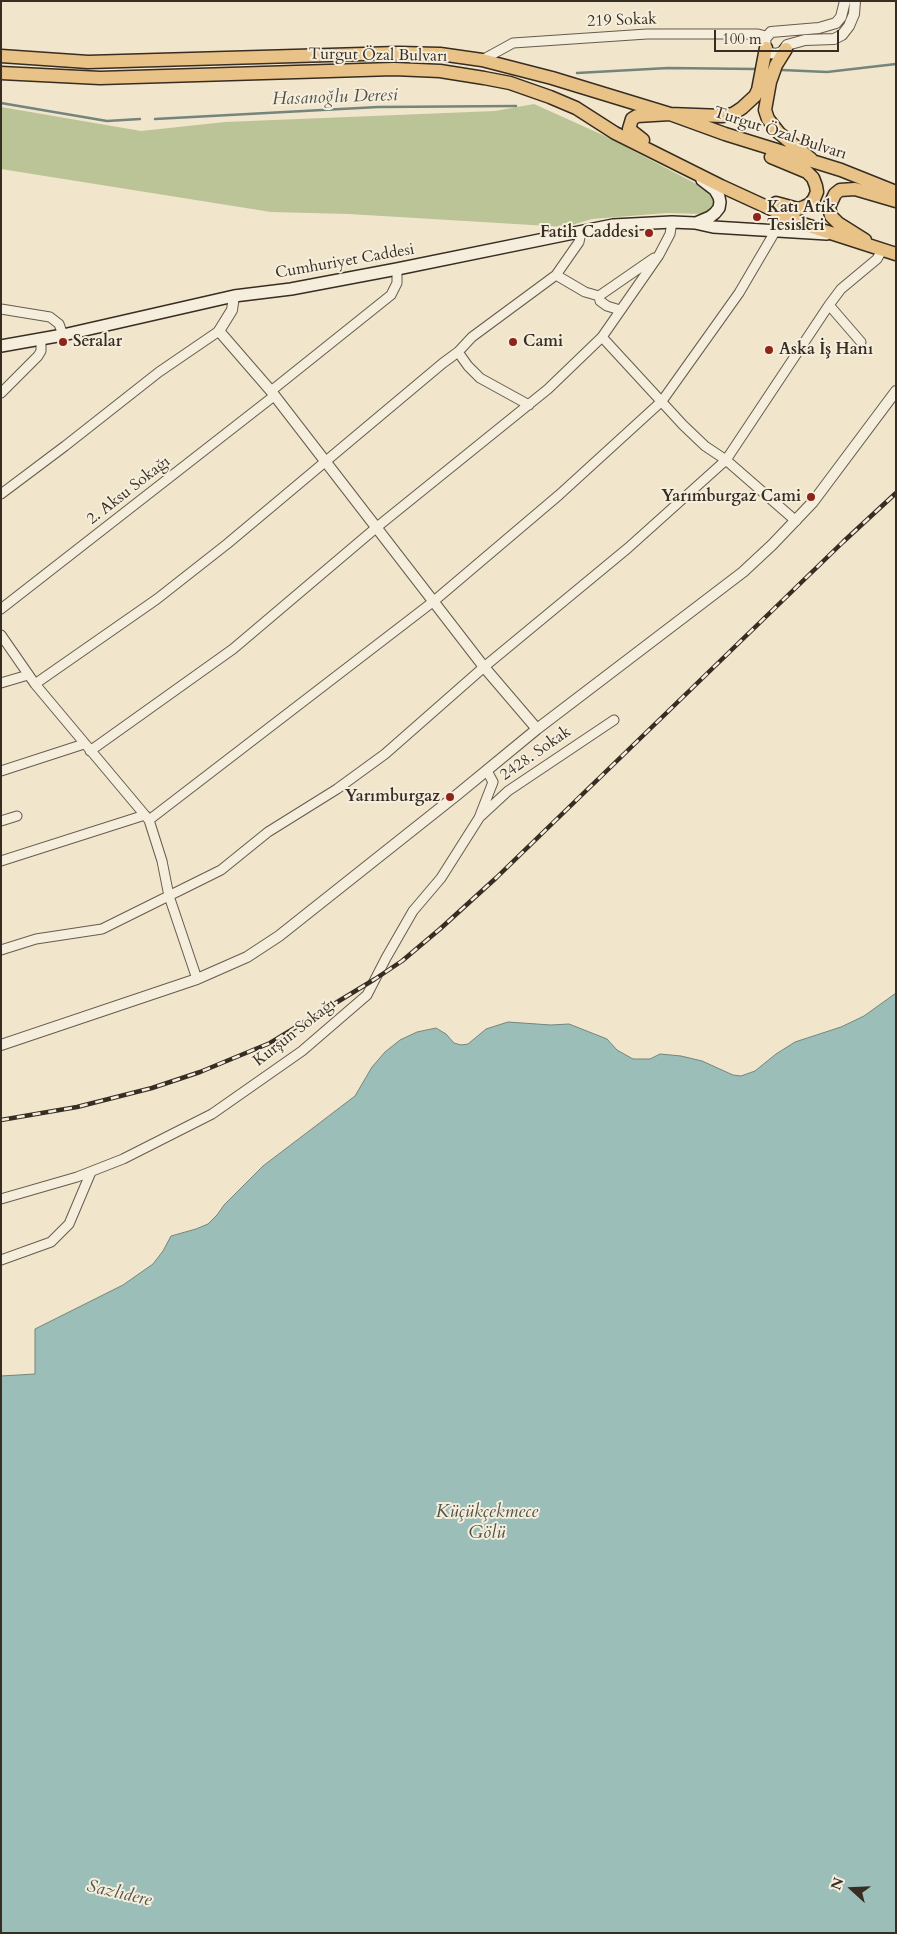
<!DOCTYPE html>
<html>
<head>
<meta charset="utf-8">
<style>
  body { margin:0 }
  #map { position:relative; width:897px; height:1934px; overflow:hidden; background:#f1e5cb; font-family:Cardo,serif }
  canvas { display:block }
  .frame { position:absolute; inset:0; border:2px solid #372d22; pointer-events:none }
  .north { position:absolute; left:827px; top:1864px; width:50px; height:50px; -webkit-text-stroke:4px #f6eedd; paint-order:stroke; rotate:290deg; font-size:14px; font-weight:700; line-height:20px; text-align:center; color:#372d22 }
  .north::after { content:''; display:block; margin:auto; width:18px; height:22px; background:#372d22; clip-path:polygon(50% 0,100% 100%,50% 72%,0 100%) }
  .scale { position:absolute; left:714px; top:30px; width:125px; height:22px; box-sizing:border-box; border:2px solid #372d22; border-top:0; padding-left:6px; font-size:15px; line-height:18px; white-space:nowrap; color:#372d22; -webkit-text-stroke:4px #f6eedd; paint-order:stroke }
</style>
</head>
<body>
<div id="map">
<canvas width="897" height="1934"></canvas>
<div class="frame"></div>
<div class="north">N</div>
<div class="scale">100 m</div>
</div>
<script>
const ctx = document.querySelector('canvas').getContext('2d');
ctx.lineJoin = 'round';
function paint(path, color) { ctx.fillStyle = color; ctx.fill(path, 'evenodd'); }
const poly = rows => new Path2D(rows.map(r => 'M' + r).join(''));
function strokePath(path, color, width, dash) { ctx.strokeStyle = color; ctx.lineWidth = width; ctx.lineCap = dash ? 'butt' : 'round'; ctx.setLineDash(dash || []); ctx.stroke(path); }
function label(font, color, halo, rows, align = 'center') {
  ctx.font = font + ' Cardo,serif'; ctx.lineWidth = 4; ctx.setLineDash([]); ctx.textBaseline = 'middle'; ctx.strokeStyle = halo; ctx.fillStyle = color; for (const [text, x, y, turn = 0] of rows) {
    ctx.save(); ctx.translate(x, y); ctx.rotate((+turn || 0) * Math.PI / 180); ctx.textAlign = isNaN(turn) ? turn : align; if (halo) ctx.strokeText(text, 0, 0); ctx.fillText(text, 0, 0); ctx.restore();
  }
}
paint(poly([
  [534,104,605,136,706,189,716,205,712,211,703,214,667,213,592,219,565,227,349,214,271,212,1,169,1,107,141,131,225,122,495,111]
]), '#bbc496');
const water = poly([
  [896,993,896,1933,1,1933,1,1376,35,1374,35,1329,123,1285,153,1264,163,1251,171,1236,196,1229,208,1224,217,1215,224,1205,263,1166,355,1096,372,1067,385,1052,400,1040,417,1032,436,1028,446,1034,454,1043,461,1045,468,1044,486,1029,508,1022,551,1025,569,1024,607,1039,617,1050,633,1059,650,1059,660,1054,681,1056,702,1061,733,1075,741,1076,755,1071,776,1054,795,1042,841,1027,864,1016,896,993]
]);
paint(water, '#9bbfb8');
strokePath(water, '#73857c', 1);
strokePath(poly([
  [782,70,827,72,896,64],
  [577,73,668,68,755,69],
  [1,103,107,121,140,119],
  [155,119,378,107,516,106]
]), '#73857c', 2.5);
const minor = poly([
  [482,60,513,43,647,34,758,34,766,36],
  [556,275,585,292,599,296],
  [829,305,861,342],
  [1,309,50,317,59,324,63,335],
  [620,310,607,306,600,301,599,296,654,258],
  [602,337,683,425,705,446,726,460,796,521],
  [458,352,468,366,480,378,529,405],
  [271,391,391,295,397,283,397,269],
  [1,393,38,356,41,351,41,339],
  [1,494,65,446,159,372,219,331],
  [1,609,274,396],
  [1,635,35,684,149,820,162,861,169,896,197,979],
  [1,683,28,675],
  [35,684,157,599,227,544,443,363,458,352,472,337,556,275,579,242,581,232],
  [90,751,233,649,377,527,548,389,602,337,659,255,670,234,672,222],
  [1,771,84,744],
  [481,816,508,791,614,720],
  [149,820,434,601,559,495,662,401,739,293,776,230],
  [1,821,17,816],
  [1,861,145,815],
  [1,950,36,939,102,929,221,870,268,832,337,789,385,754,484,667,628,548,726,460,829,305,841,289,877,259,882,250],
  [1,1199,77,1177,123,1159,212,1114,302,1051,367,995,386,958,413,911,441,878,479,818,493,782,487,771],
  [1,1260,51,1242,69,1224,91,1172]
]);
const tertiary = poly([
  [845,1,841,17,836,23,819,28,771,32,765,39,766,48,770,53,777,54,783,51,787,45,805,40,834,39,842,35,849,26,854,14,855,1],
  [234,296,232,310,219,331,271,391,484,667,537,729],
  [1,1045,197,979,247,957,279,936,458,794,537,729,743,572,772,545,813,502,896,391]
]);
const secondary = poly([
  [696,223,710,217,715,213,719,208,720,202,719,197,715,190,702,180],
  [1,346,63,335,234,296,291,289,397,269,613,225,672,222,695,223,713,227,827,234]
]);
const primary = poly([
  [786,49,776,65,770,82,765,110,768,119,779,133,811,159],
  [1,56,88,62,398,53,440,54,482,60,552,78,670,114,725,134,841,170,896,192],
  [1,73,100,78,394,69,440,71,484,78,510,83,550,97,576,108,615,133,721,186,806,225,896,254],
  [643,140,629,129,632,119,637,116,670,114,722,116,733,114,742,108,755,96,758,90,766,48],
  [771,157,807,172,813,178,816,186,817,192,814,199,810,204,804,207,798,209,776,203],
  [865,240,838,223,831,216,829,207,835,194,840,190,855,189,896,201]
]);
strokePath(minor, '#665b4c', 11);
strokePath(tertiary, '#665b4c', 12);
strokePath(secondary, '#372d22', 14);
strokePath(primary, '#372d22', 15);
strokePath(minor, '#f6eedd', 9);
strokePath(tertiary, '#f6eedd', 10);
strokePath(secondary, '#f6eedd', 11);
strokePath(primary, '#e8c286', 12);
const rail = poly([
  [1,1120,77,1107,152,1088,200,1072,270,1043,375,979,402,961,440,929,496,878,843,542,896,493]
]);
strokePath(rail, '#372d22', 4.5);
strokePath(rail, '#f6eedd', 2.5, [8]);
for (const [x, y, r, color] of [
  [757,217,5,"#8f2418"],
  [649,233,5,"#8f2418"],
  [63,342,5,"#8f2418"],
  [513,342,5,"#8f2418"],
  [769,350,5,"#8f2418"],
  [811,497,5,"#8f2418"],
  [450,797,5,"#8f2418"]
]) { const dot = new Path2D(); dot.arc(x, y, r, 0, 2 * Math.PI); ctx.fillStyle = color; ctx.fill(dot); strokePath(dot, '#f6eedd', 2); }
label('16px', '#372d22', '#f6eedd', [
  ["219 Sokak",622,21,-2],
  ["Turgut Özal Bulvarı",378,56,1],
  ["Turgut Özal Bulvarı",780,134,18],
  ["Cumhuriyet Caddesi",345,262,-10],
  ["2. Aksu Sokağı",129,491,-38],
  ["2428. Sokak",536,754,-35],
  ["Kurşun Sokağı",295,1033,-38]
]);
label('bold 16px', '#372d22', '#f6eedd', [
  ["Katı Atık",767,208],
  ["Tesisleri",767,226],
  ["Fatih Caddesi",639,233,"right"],
  ["Seralar",73,342],
  ["Cami",523,342],
  ["Aska İş Hanı",779,350],
  ["Yarımburgaz Cami",801,497,"right"],
  ["Yarımburgaz",440,797,"right"]
], 'left');
label('italic 18px', '#505248', '#f6eedd', [
  ["Hasanoğlu Deresi",335,98,-2],
  ["Küçükçekmece",487,1513],
  ["Gölü",487,1534],
  ["Sazlıdere",119,1894,13]
]);
</script>
</body>
</html>
